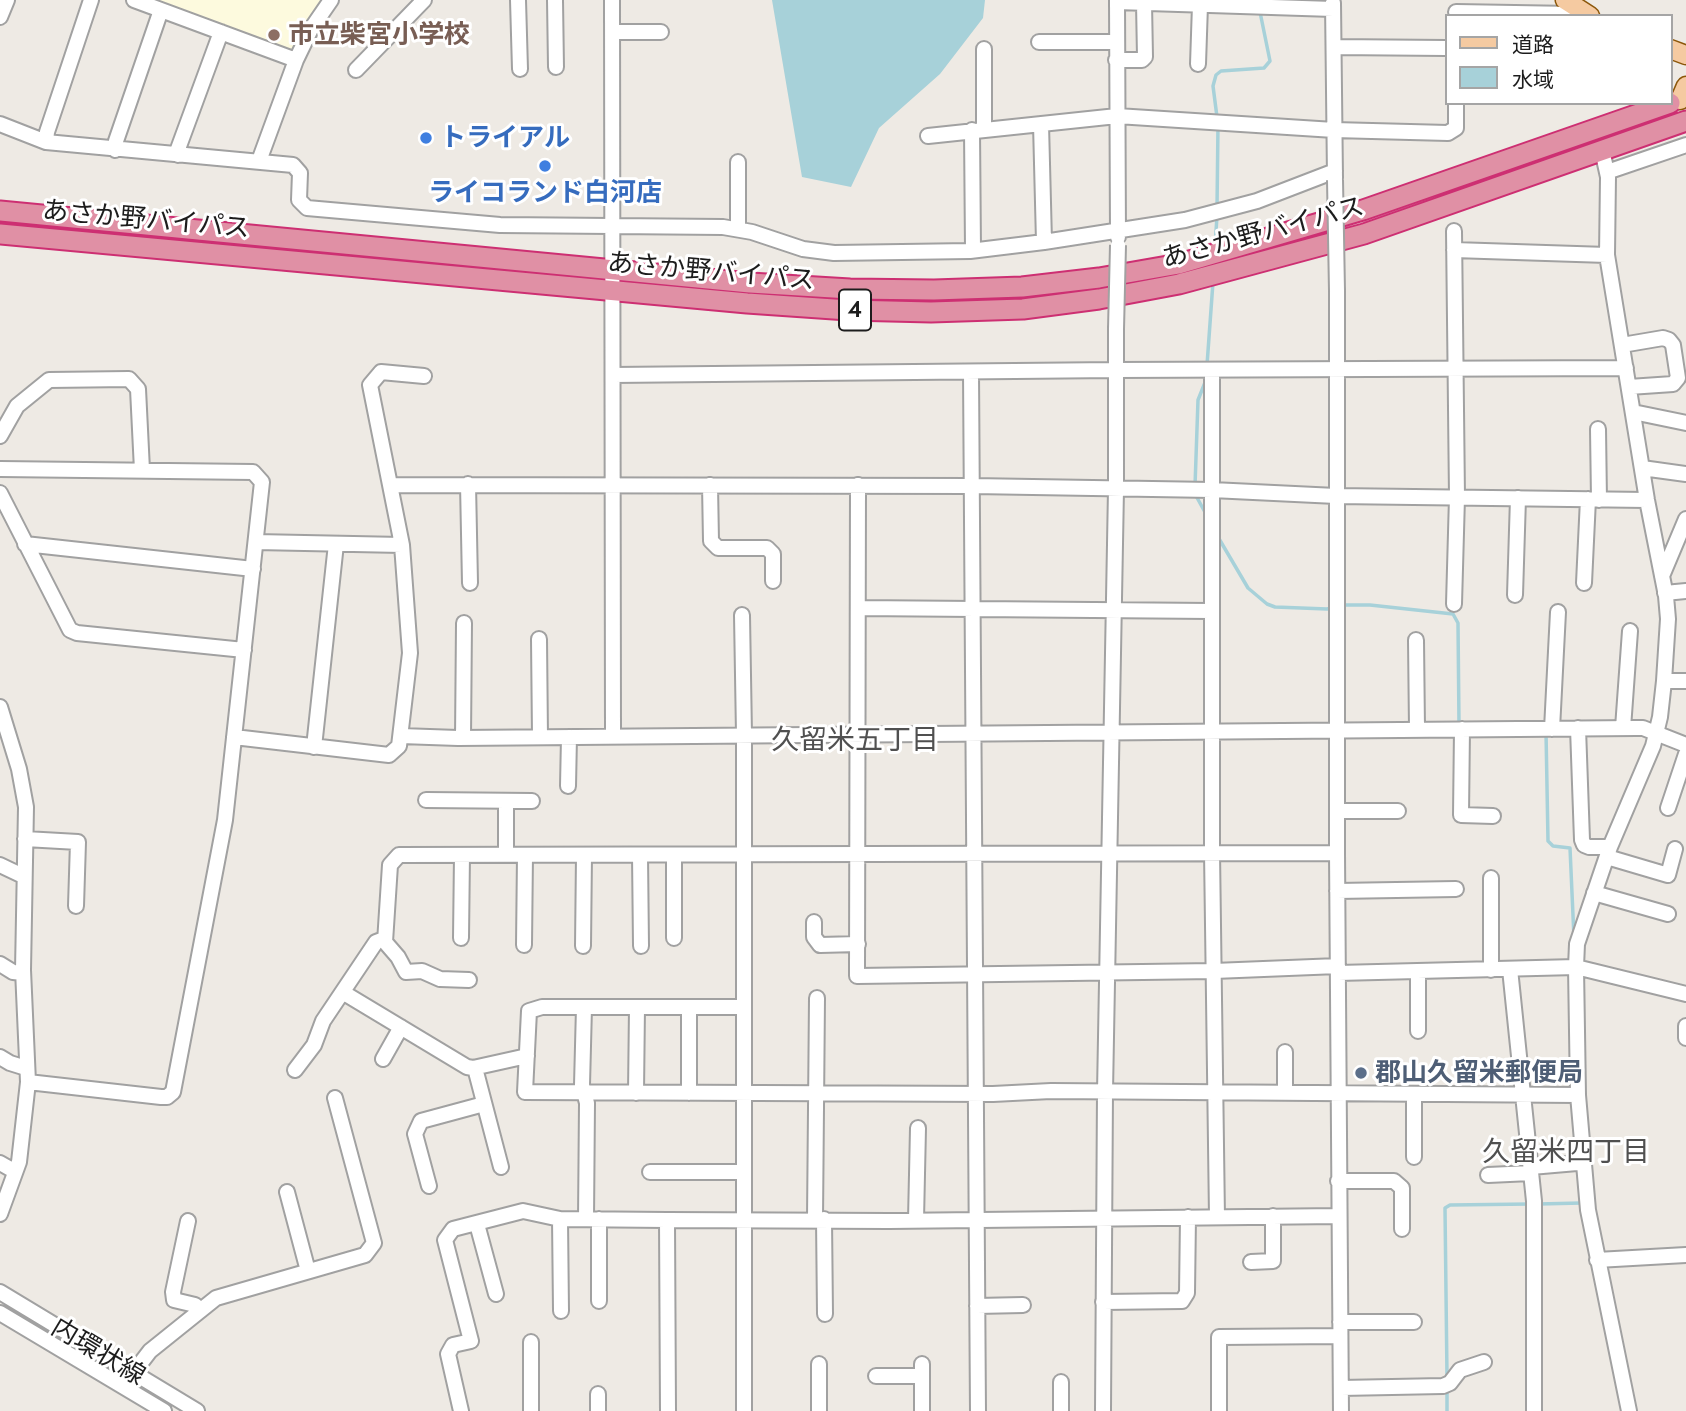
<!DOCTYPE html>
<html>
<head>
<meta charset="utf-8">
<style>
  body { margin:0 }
  #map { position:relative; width:1686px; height:1411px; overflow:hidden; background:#eeeae4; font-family:Cabin,"Noto Sans JP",sans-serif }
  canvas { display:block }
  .legend { position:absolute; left:1445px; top:14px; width:228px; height:91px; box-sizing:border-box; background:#fff; border:2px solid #a5a5a5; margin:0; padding:9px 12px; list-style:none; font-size:21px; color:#1d1d1d }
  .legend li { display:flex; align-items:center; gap:14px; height:35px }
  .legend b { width:35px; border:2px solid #a5a5a5 }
</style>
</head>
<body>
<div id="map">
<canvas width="1686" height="1411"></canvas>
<ul class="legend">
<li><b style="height:9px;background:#f5caa1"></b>道路</li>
<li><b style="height:19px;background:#a7d1d9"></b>水域</li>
</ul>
</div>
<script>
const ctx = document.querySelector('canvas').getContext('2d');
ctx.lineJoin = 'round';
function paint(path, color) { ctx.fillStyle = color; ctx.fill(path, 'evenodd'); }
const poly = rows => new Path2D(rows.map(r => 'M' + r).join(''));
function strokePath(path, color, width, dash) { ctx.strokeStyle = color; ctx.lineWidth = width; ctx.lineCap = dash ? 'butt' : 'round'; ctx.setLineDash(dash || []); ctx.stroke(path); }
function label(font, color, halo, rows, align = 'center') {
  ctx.font = font + ' Cabin,"Noto Sans JP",sans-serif'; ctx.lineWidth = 6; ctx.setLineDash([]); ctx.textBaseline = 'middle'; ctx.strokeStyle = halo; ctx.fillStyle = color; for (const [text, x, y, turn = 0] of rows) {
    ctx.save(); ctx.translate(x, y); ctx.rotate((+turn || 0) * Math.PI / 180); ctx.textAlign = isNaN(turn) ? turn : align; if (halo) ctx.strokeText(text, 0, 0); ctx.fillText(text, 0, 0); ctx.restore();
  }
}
paint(poly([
  [154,0,326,0,297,49,289,52]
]), '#fdfade');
paint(poly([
  [772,0,985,0,983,18,940,74,879,128,851,187,802,177]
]), '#a7d1d9');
strokePath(poly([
  [1217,117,1213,86,1216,75,1221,71,1264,68,1270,61,1260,12],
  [1217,208,1218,125],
  [1215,247,1217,216],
  [1207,365,1213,282],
  [1195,486,1198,400,1206,380],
  [1195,494,1206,514],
  [1218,537,1248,588,1267,604,1275,607,1327,609,1335,607],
  [1342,605,1370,605,1453,614,1458,623,1459,724],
  [1546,732,1548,841,1553,846,1570,848,1574,938],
  [1538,1204,1582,1203],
  [1447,1377,1445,1208,1450,1205,1530,1204],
  [1447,1389,1447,1411]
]), '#a7d1d9', 3.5);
const minor = poly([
  [134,0,296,60],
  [518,0,520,69],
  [555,0,556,67],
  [612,0,613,735],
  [1117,0,1118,237],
  [1117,2,1333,9],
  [1333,3,1335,178],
  [1456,12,1573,14,1582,11],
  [0,17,7,0],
  [613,32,661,32],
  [1039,42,1116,42],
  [1334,47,1446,48],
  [984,49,984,130],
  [1116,60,1142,60,1145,57,1144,3],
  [1198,64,1200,5],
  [356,70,424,0],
  [0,124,46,142,293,165,300,173,299,200,307,208,500,225,723,227,752,232,803,249,834,253,970,251,1044,242,1185,220,1257,201,1335,171],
  [1041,124,1044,242],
  [972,130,973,250],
  [928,136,1117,116,1334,130,1448,133,1456,128,1456,103],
  [46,142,47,132,91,0],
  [115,150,116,141,161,10],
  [1602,150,1608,177,1607,255,1647,500,1666,596,1668,619,1664,681,1660,717,1653,746,1610,847,1577,944,1576,967,1578,1095,1588,1210,1629,1411],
  [178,155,178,149,221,32],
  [259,161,296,60,311,29,331,0],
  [1607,172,1686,145],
  [738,229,738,162],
  [1454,250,1607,255],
  [1337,291,1337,853,1341,1411],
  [1622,345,1663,338,1669,340,1673,345,1678,378,1673,384,1629,387],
  [1212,370,1212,852,1217,1217],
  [971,372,978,1411],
  [613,375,1115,370,1626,368],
  [1633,412,1686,423],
  [1598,429,1599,500],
  [0,436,17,406,49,380,129,379,138,389,142,470],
  [1642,468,1686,474],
  [0,469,253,472,262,482,225,820,173,1092,167,1097,161,1097,28,1082],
  [468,484,470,583],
  [390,485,973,486,1212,490,1336,496,1647,500],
  [710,485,711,541,718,548,767,548,773,554,773,581],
  [858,485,857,976,1214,971,1338,966],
  [0,493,70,630,77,633,244,650],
  [256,542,402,545],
  [25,544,253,569],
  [1662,576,1686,519],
  [1584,583,1588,499],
  [1665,593,1686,591],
  [1515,595,1518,498],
  [1454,604,1457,497,1454,231],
  [858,608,1211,611],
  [742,615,744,735,744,1411],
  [539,639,540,737],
  [1416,640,1417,729],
  [1664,681,1686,681],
  [0,707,19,769,26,807,23,970,28,1082,19,1162,0,1214],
  [1578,728,1582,840,1584,845,1589,847,1610,847],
  [1623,728,1630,631],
  [1462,729,1461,815,1493,816],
  [1552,729,1558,612],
  [401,736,458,738,1636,728,1643,728,1686,745],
  [234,737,389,755,399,746,410,653,402,545,370,385,381,372,424,376],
  [463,738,464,623],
  [314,747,336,544],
  [568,786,569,737],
  [426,800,532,801],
  [506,801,506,855],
  [1668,808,1686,754],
  [1337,811,1398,811],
  [25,839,78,842,76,906],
  [640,855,641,946],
  [1607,857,1668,875,1675,849],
  [0,865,23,876],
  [1491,878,1491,970],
  [1337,891,1456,889],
  [1594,893,1668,914],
  [814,922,814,937,820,945,858,944],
  [461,938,462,855],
  [674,938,674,856],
  [524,945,525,855],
  [583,946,584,855],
  [0,964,13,972,23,973],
  [1510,969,1534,1201,1534,1411],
  [1418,972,1418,1031],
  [1338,973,1576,967,1686,994],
  [469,980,440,979,422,971,406,972,398,957,385,942,390,865,399,855,1337,853],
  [344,993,467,1067,473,1068,527,1056],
  [584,1007,582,1085,587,1103,586,1219],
  [689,1007,689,1093],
  [744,1007,542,1007,529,1011,525,1092,993,1094,1051,1091,1578,1095],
  [1686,1026,1686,1038],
  [1285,1052,1285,1092],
  [0,1057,10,1063,26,1068],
  [383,1059,401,1027],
  [475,1068,501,1167],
  [295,1070,314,1045,323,1021,376,942,384,939],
  [636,1093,637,1007],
  [1414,1157,1414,1094],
  [0,1163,14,1171],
  [1531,1167,1577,1163],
  [650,1172,744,1172],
  [1488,1175,1531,1173],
  [1338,1181,1394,1181,1402,1188,1402,1229],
  [429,1186,415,1134,421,1121,484,1104],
  [287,1192,308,1271],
  [560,1219,561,1311],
  [599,1219,599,1301],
  [815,1219,817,998],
  [824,1219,825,1314],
  [667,1220,668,1411],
  [916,1220,918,1128],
  [188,1221,173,1292,174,1300,195,1305,200,1310],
  [477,1224,496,1294],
  [1597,1260,1686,1255],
  [1251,1262,1273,1261,1273,1216],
  [0,1292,197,1411],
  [1103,1302,1182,1301,1187,1293,1188,1217],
  [977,1306,1023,1305],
  [0,1313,164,1411],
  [1340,1322,1414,1322],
  [922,1364,922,1411],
  [876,1376,922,1376],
  [1061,1382,1061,1411],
  [123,1386,150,1351,216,1298,365,1255,374,1243,335,1098],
  [1341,1388,1443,1386,1450,1383,1460,1370,1484,1362],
  [598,1394,598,1411],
  [461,1411,448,1354,453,1345,471,1341,445,1240,453,1229,523,1211,560,1219,667,1220,889,1221,1339,1216],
  [531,1411,531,1342],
  [819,1411,819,1364],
  [1103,1411,1105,1092,1116,489,1116,329],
  [1219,1411,1219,1337,1340,1336]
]);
const major = poly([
  [1565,0,1590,16],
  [1670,49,1686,55],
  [1680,100,1686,86]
]);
const highway = poly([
  [0,211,750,283,850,289,934,290,1022,287,1099,278,1179,264,1363,210,1670,103],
  [0,234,747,303,848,310,931,312,1023,309,1099,299,1179,284,1364,234,1686,121]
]);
strokePath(minor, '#a1a1a1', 18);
strokePath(major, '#8c570a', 21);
strokePath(highway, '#cd2f72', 23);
strokePath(minor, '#fff', 14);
strokePath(major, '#f5caa1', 18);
strokePath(highway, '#e090a5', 19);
const minorBridge = poly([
  [1335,180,1337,291],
  [1116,329,1118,245]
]);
strokePath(minorBridge, '#a1a1a1', 18, []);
strokePath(minorBridge, '#fff', 14);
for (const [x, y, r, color] of [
  [274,35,7,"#8d6e63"],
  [426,138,7,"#3f7fe0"],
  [545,166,7,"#3f7fe0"],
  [1361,1073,7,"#5c6f8a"]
]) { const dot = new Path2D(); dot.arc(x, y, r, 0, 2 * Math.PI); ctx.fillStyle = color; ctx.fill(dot); strokePath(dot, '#fff', 2.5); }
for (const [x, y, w] of [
  [855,310,32]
]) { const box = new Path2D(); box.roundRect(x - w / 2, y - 20.5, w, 41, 5); ctx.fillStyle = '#fff'; ctx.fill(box); strokePath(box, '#1d1d1d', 2); }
label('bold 24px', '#1d1d1d', null, [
  ["4",855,310]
]);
label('bold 26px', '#785e54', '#fff', [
  ["市立柴宮小学校",288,35]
], 'left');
label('bold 26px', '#366cbe', '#fff', [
  ["トライアル",440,138],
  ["ライコランド白河店",545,193,"center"]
], 'left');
label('26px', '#1d1d1d', '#fff', [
  ["あさか野バイパス",146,220,5],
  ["あさか野バイパス",1263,233,-15],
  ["あさか野バイパス",711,272,5],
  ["内環状線",98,1352,31]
]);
label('bold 26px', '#4e5e75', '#fff', [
  ["郡山久留米郵便局",1375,1073]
], 'left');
label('28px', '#505050', '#fff', [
  ["久留米五丁目",855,741],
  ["久留米四丁目",1566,1153]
]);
</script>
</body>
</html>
